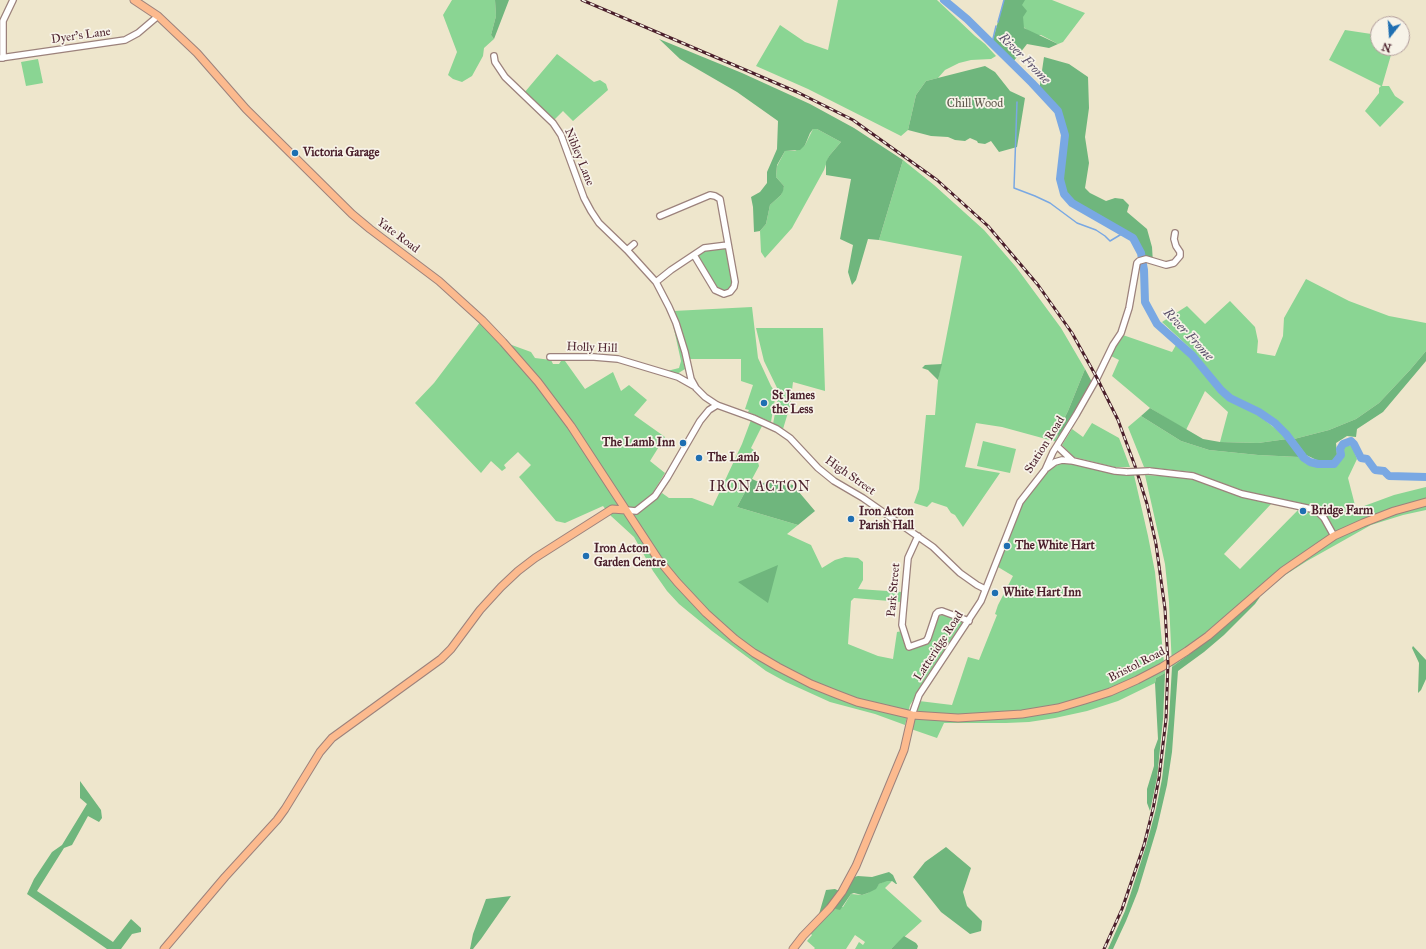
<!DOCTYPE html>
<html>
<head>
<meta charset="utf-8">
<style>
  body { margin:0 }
  #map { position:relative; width:1426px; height:949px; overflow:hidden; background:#eee6cc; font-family:"IM FELL Great Primer",serif }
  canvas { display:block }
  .north { position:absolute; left:1370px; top:16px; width:40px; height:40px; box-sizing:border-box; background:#f7f3e8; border:1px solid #b29e9c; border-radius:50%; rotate:197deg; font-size:11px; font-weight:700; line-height:16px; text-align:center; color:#4a1f2b }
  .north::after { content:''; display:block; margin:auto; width:14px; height:18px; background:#1f6fb2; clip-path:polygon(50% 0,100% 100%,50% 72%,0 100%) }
</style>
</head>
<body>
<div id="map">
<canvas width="1426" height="949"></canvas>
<div class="north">N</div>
</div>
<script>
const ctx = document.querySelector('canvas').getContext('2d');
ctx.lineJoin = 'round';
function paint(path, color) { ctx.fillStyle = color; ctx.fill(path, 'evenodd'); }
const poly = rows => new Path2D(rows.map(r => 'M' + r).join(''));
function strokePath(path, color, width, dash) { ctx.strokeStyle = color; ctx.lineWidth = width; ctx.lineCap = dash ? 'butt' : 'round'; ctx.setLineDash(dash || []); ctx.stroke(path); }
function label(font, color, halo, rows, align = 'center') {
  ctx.font = font + ' "IM FELL Great Primer",serif'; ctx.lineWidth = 3.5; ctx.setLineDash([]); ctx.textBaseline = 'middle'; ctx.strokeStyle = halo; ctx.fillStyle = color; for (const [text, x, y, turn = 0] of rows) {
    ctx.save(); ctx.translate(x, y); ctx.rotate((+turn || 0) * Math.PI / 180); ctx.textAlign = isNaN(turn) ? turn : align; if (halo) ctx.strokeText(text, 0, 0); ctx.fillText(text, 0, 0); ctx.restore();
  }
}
paint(poly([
  [452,0,495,0,496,16,491,35,494,39,484,48,483,56,472,76,462,82,453,79,448,75,457,52,443,15],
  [838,0,937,0,975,36,985,44,996,56,991,59,971,60,959,63,945,70,938,78,926,81,916,95,908,130,901,136,808,89,756,66,780,25,805,42,828,50],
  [1019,0,1052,0,1085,13,1063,42,1058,44,1041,35,1034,35,1022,26],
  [1345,30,1378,35,1378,48,1393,48,1382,86,1389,86,1395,96,1404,102,1380,127,1365,111,1379,93,1379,88,1381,86,1329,60],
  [557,54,594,82,600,80,606,84,608,90,573,121,563,111,553,121,524,93],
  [38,59,43,83,26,86,21,62],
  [813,129,817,129,841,142,829,156,824,170,792,228,765,258,761,252,760,231,766,224,770,205,781,195,784,186,776,177,777,166,785,151,795,151,805,145],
  [903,160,934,185,984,230,1016,267,1061,328,1085,369,1068,411,1058,431,1057,442,1002,427,976,423,965,467,1000,473,963,527,955,515,951,513,947,507,932,502,927,507,914,503,919,489,926,415,935,415,938,380,962,256,879,240],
  [726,248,728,251,734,282,727,292,718,291,697,258,698,254,705,250],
  [1306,279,1349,301,1389,316,1426,323,1426,351,1410,370,1379,403,1356,419,1329,430,1294,439,1264,413,1233,397,1223,388,1192,350,1162,322,1187,306,1205,324,1230,301,1255,327,1258,341,1257,353,1275,356,1283,336,1284,318],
  [752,307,758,358,771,386,776,393,771,422,748,412,749,410,745,409,753,385,741,381,741,359,688,359,673,311],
  [672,320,680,344,685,369,677,374,667,371,679,368,681,361],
  [481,321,501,346,509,344,531,352,535,358,551,360,553,364,559,364,561,361,565,361,585,389,613,372,621,391,629,385,647,400,634,415,665,437,650,461,665,473,652,494,655,499,662,493,669,498,692,498,713,506,742,444,751,420,763,424,751,448,755,451,759,466,737,507,798,525,787,534,811,545,822,568,835,560,845,557,858,558,863,562,863,580,858,589,902,592,901,602,854,598,851,601,848,644,878,656,893,659,897,632,902,631,908,648,927,642,937,616,944,615,965,622,910,705,905,725,875,714,830,702,786,682,766,671,712,631,679,604,667,591,653,571,634,537,611,516,603,506,565,523,556,521,519,477,531,465,518,452,504,465,506,468,502,471,491,461,481,473,415,403,434,383],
  [756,328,823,328,825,391,793,382,790,406,783,429,773,424,779,392,764,361],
  [1120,334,1172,352,1176,345,1190,356,1219,392,1229,400,1257,414,1276,429,1287,439,1258,443,1220,442,1228,412,1205,391,1186,430,1150,408,1112,376,1119,360,1111,356],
  [1141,416,1181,441,1209,450,1258,455,1299,457,1305,463,1317,466,1333,467,1342,458,1343,450,1346,445,1352,446,1357,459,1348,478,1356,509,1394,495,1426,487,1426,510,1403,515,1371,525,1307,561,1282,577,1211,638,1172,667,1169,602,1165,564,1145,475,1180,477,1195,480,1239,496,1272,503,1224,554,1240,569,1299,509,1312,513,1315,507,1244,491,1191,472,1144,467,1128,427],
  [1092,423,1119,438,1130,467,1114,467,1074,457,1062,445,1072,429,1083,437],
  [983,441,1016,449,1010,473,977,466],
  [1059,464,1074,464,1115,474,1134,475,1148,536,1155,572,1165,673,1156,678,1155,683,1118,701,1087,711,1055,718,1029,722,1006,723,944,723,937,738,911,729,919,701,952,705,968,657,979,660,997,615,995,614,998,605,1013,576,998,567,1022,504,1047,472],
  [887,880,892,881,885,888,922,921,891,949,855,949,859,942,863,945,865,942,855,935,846,949,814,949,815,948,807,941,812,935,810,933,833,907,843,907,851,894,862,895,868,893,879,884]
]), '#8ad593');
paint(poly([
  [495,0,509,0,494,39,491,35,496,16],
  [1004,0,1025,0,1022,5,1027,11,1023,17,1024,28,1058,44,1049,48,1027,44,1013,62,1010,62,992,43],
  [659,39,742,73,810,104,854,128,903,160,879,240,868,239,856,280,852,285,848,272,853,245,840,239,851,179,826,175,826,162,829,156,841,142,817,129,813,129,810,133,805,145,800,150,785,151,777,165,776,177,784,186,783,191,781,195,770,205,766,224,760,231,754,232,753,207,751,197,760,192,767,183,767,172,777,149,778,121,737,92,680,59],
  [1044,57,1069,64,1088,77,1089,108,1085,137,1089,163,1085,188,1090,193,1106,201,1115,198,1123,199,1129,205,1127,212,1147,229,1152,247,1153,263,1142,261,1141,253,1125,232,1100,219,1064,194,1060,179,1065,135,1058,111,1039,91],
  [985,66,995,72,1010,91,1025,98,1017,147,999,152,991,141,985,144,978,143,977,141,970,138,965,141,955,140,948,137,931,136,908,130,916,95,926,81],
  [1426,351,1426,361,1383,412,1357,429,1356,437,1347,436,1336,443,1337,455,1332,461,1321,462,1306,455,1294,439,1329,430,1356,419,1379,403,1410,370],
  [942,364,938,380,928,370,922,368,925,365],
  [1085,369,1092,382,1057,442,1058,431,1068,411],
  [1150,408,1203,439,1220,442,1258,443,1287,439,1291,443,1299,457,1258,455,1209,450,1181,441,1141,416],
  [752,479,761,483,782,482,793,485,815,511,798,525,737,507],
  [778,565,768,603,738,582],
  [1260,597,1255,604,1224,635,1204,652,1178,671,1172,752,1167,785,1157,828,1138,891,1126,921,1113,949,1108,949,1125,911,1146,846,1156,809,1162,779,1169,719,1172,667,1211,638,1253,601],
  [1413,646,1426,660,1426,679,1421,690,1418,693,1419,663,1412,648],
  [1165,673,1163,719,1157,778,1150,811,1147,803,1147,789,1154,766,1154,750,1158,739,1155,683,1156,678],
  [80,781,101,810,102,818,99,822,88,816,72,845,64,848,37,891,113,942,131,919,141,928,141,932,132,934,121,949,107,949,27,894,34,879,52,852,62,845,87,804,80,798],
  [946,847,971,868,963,892,967,906,982,921,981,931,970,934,941,912,913,877,925,862],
  [889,872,893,875,897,884,896,884,892,881,887,881,879,884,876,889,868,893,862,895,854,893,851,894,840,910,836,909,833,907,854,877,858,876,872,877],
  [835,889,839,891,833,899,819,914,826,890],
  [511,896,481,939,473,949,470,949,473,934,486,899],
  [904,936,916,943,918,946,917,949,891,949]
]), '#6fb67d');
strokePath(poly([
  [998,22,1004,0],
  [992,43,996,26],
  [1017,102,1014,188,1035,196,1050,203,1077,223,1096,230,1105,236,1110,241,1125,232]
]), '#79a8e3', 1.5);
strokePath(poly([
  [944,0,967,19,1032,83,1058,111,1065,135,1060,179,1064,194,1072,203,1133,238,1141,253,1144,270,1145,302,1157,324,1192,355,1221,390,1230,398,1259,412,1275,423,1286,434,1304,458,1310,462,1318,464,1334,464,1341,455,1340,449,1343,444,1351,441,1354,444,1361,458,1367,459,1375,470,1384,471,1389,476,1426,477]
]), '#79a8e3', 8);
const minor = poly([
  [494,56,495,62,505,77,553,123,561,135,584,198,591,211,599,223,627,250,656,282,669,307,676,323,685,352,691,379,696,388,705,397,717,405,753,418,777,429,790,438,818,468,834,481,863,498,933,547,960,573,977,585,985,589],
  [0,58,125,40,138,33,158,16],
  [3,58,3,21,13,0],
  [660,216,710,195,715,196,720,199,735,282,734,287,730,292,724,294,715,290,694,255],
  [627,250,634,244],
  [656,282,671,270,704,248,728,245],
  [550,357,594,357,618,359,678,377,694,386],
  [1057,446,1073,461],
  [1047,468,1055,462,1062,460,1073,461,1115,471,1127,472],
  [1149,471,1193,476,1242,494,1316,510,1324,518,1334,536],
  [626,510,636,511,655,496,667,478,700,421,709,410,717,405],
  [918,536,908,558,903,613,902,625,909,647,926,641,928,638,936,614,938,612,942,611,969,621],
  [912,715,919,695,981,601,1020,502,1045,470,1053,452,1076,415,1097,378,1113,345,1121,333,1129,308,1137,263,1139,261,1146,259,1166,265,1174,263,1180,256,1180,252,1176,246,1174,239,1175,233]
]);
const major = poly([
  [134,0,158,16,197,53,246,109,352,214,370,229,439,281,482,320,503,342,538,382,571,426,658,559,677,582,706,613,735,639,754,653,778,667,811,684,836,694,857,702,912,715,958,718,1022,714,1058,708,1085,700,1110,692,1137,680,1162,667,1187,651,1208,636,1283,571,1334,536,1363,523,1394,511,1426,502],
  [164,949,225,877,277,820,285,809,320,752,332,738,441,659,451,649,480,610,501,587,518,571,535,558,612,509,626,510],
  [793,949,803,936,830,908,842,892,856,866,904,750,912,715]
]);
strokePath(minor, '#9c827c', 8);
strokePath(major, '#9c827c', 9);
strokePath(minor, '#fff', 5.5);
strokePath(major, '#fcba8e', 7);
const rail = poly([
  [582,0,797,92,853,120,937,180,988,226,1038,285,1072,333,1097,378,1118,420,1135,466,1147,504,1156,544,1165,609,1168,663,1166,719,1159,778,1153,809,1144,845,1122,909,1104,949]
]);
strokePath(rail, '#4a1f2b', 3);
strokePath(rail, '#f7f3e8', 1.5, [4.5]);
const minorBridge = poly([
  [1127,472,1149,471]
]);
strokePath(minorBridge, '#9c827c', 8, []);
strokePath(minorBridge, '#fff', 5.5);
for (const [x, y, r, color] of [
  [295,153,4,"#1f6fb2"],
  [764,403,4,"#1f6fb2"],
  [683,443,4,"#1f6fb2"],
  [699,458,4,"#1f6fb2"],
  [1303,511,4,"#1f6fb2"],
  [851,519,4,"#1f6fb2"],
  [1007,546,4,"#1f6fb2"],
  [586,556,4,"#1f6fb2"],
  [995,593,4,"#1f6fb2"]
]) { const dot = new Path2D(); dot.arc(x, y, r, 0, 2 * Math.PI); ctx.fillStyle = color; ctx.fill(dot); strokePath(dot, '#f7f3e8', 1.5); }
label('12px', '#4a1f2b', '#f7f3e8', [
  ["Dyer's Lane",81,36,-8],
  ["Nibley Lane",579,157,68],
  ["Yate Road",398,236,37],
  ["Holly Hill",592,348,2],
  ["Station Road",1045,445,-58],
  ["High Street",850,476,35],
  ["Park Street",894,590,-85],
  ["Latteridge Road",939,646,-57],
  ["Bristol Road",1137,665,-27]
]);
label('12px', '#5d564a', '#f7f3e8', [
  ["Chill Wood",975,104]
]);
label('bold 12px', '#4a1f2b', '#f7f3e8', [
  ["Victoria Garage",303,153],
  ["St James",772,396],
  ["the Less",772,410],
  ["The Lamb Inn",675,443,"right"],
  ["The Lamb",707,458],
  ["Bridge Farm",1311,511],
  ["Iron Acton",859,512],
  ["Parish Hall",859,526],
  ["The White Hart",1015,546],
  ["Iron Acton",594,549],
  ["Garden Centre",594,563],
  ["White Hart Inn",1003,593]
], 'left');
label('italic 13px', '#5a4f6b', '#f7f3e8', [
  ["River Frome",1024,59,45],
  ["River Frome",1188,335,47]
]);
ctx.letterSpacing = '1px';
label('14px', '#4a1f2b', '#f7f3e8', [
  ["IRON ACTON",760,488]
]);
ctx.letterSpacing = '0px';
</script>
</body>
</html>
